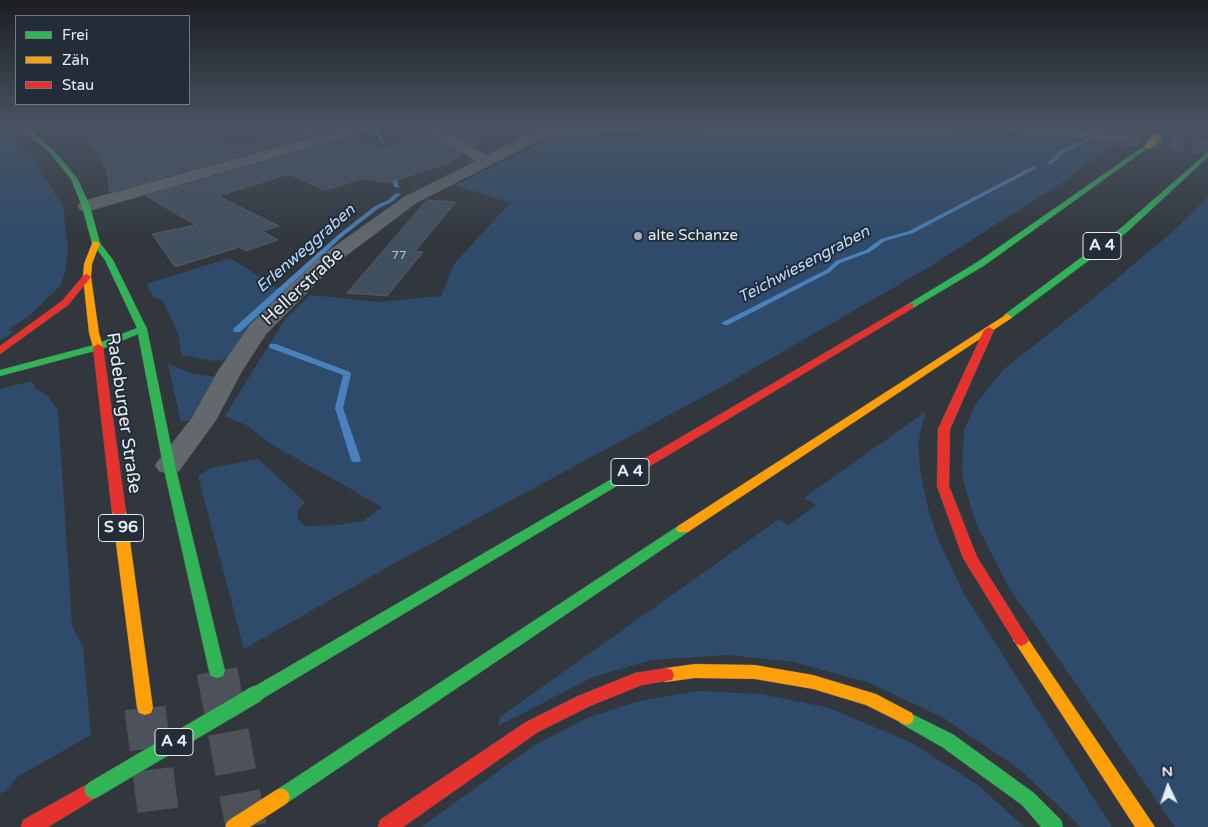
<!DOCTYPE html>
<html>
<head>
<meta charset="utf-8">
<style>
  body { margin:0 }
  #map { position:relative; width:1208px; height:827px; overflow:hidden; background:#32373d; font-family:"Varela Round",sans-serif }
  canvas { display:block }
  .legend { position:absolute; left:15px; top:15px; width:175px; height:90px; box-sizing:border-box; background:#232d38; border:1px solid #717983; margin:0; padding:6px 9px; list-style:none; font-size:15px; color:#e6ecf4 }
  .legend li { display:flex; align-items:center; gap:10px; height:25px }
  .legend b { width:25px; border:1px solid #717983 }
  .north { position:absolute; left:1143px; top:762px; width:50px; height:50px; -webkit-text-stroke:4px #232d38; paint-order:stroke; rotate:357deg; font-size:14px; font-weight:700; line-height:20px; text-align:center; color:#e6ecf4 }
  .north::after { content:''; display:block; margin:auto; width:18px; height:22px; background:#e6ecf4; clip-path:polygon(50% 0,100% 100%,50% 72%,0 100%) }
</style>
</head>
<body>
<div id="map">
<canvas width="1208" height="827"></canvas>
<ul class="legend">
<li><b style="height:6px;background:#30b455"></b>Frei</li>
<li><b style="height:6px;background:#ff9f0a"></b>Zäh</li>
<li><b style="height:6px;background:#e5322d"></b>Stau</li>
</ul>
<div class="north">N</div>
</div>
<script>
const ctx = document.querySelector('canvas').getContext('2d');
ctx.lineJoin = 'round';
function paint(path, color) { ctx.fillStyle = color; ctx.fill(path, 'evenodd'); }
const poly = rows => new Path2D(rows.map(r => 'M' + r).join(''));
function strokePath(path, color, width, dash) { ctx.strokeStyle = color; ctx.lineWidth = width; ctx.lineCap = dash ? 'butt' : 'round'; ctx.setLineDash(dash || []); ctx.stroke(path); }
function label(font, color, halo, rows, align = 'center') {
  ctx.font = font + ' "Varela Round",sans-serif'; ctx.lineWidth = 4; ctx.setLineDash([]); ctx.textBaseline = 'middle'; ctx.strokeStyle = halo; ctx.fillStyle = color; for (const [text, x, y, turn = 0] of rows) {
    ctx.save(); ctx.translate(x, y); ctx.rotate((+turn || 0) * Math.PI / 180); ctx.textAlign = isNaN(turn) ? turn : align; if (halo) ctx.strokeText(text, 0, 0); ctx.fillText(text, 0, 0); ctx.restore();
  }
}
paint(poly([
  [0,128,33,158,63,207,68,248,66,270,60,286,29,316,8,330,14,332,0,340],
  [726,128,933,128,1068,136,1117,142,1063,182,924,270,725,385,393,564,244,649,198,476,211,468,258,459,305,502,298,510,298,519,305,526,338,525,363,521,382,507,271,444,248,426,225,416,285,319,310,295,379,302,441,296,454,264,510,203,455,185,559,135],
  [1043,128,1133,128,1126,134],
  [1208,197,1208,827,1175,827,1008,586,975,521,962,475,964,430,976,404,1003,370,1089,302,1172,232],
  [230,258,285,293,229,358,214,361,182,355,178,333,162,300,153,297,146,284],
  [168,364,194,374,216,377,190,420,181,422],
  [32,381,36,389,47,395,58,410,72,625,83,648,91,735,17,777,6,791,0,794,0,389],
  [925,412,918,443,920,469,928,508,939,541,964,594,1112,827,1081,827,1019,769,942,717,870,683,794,662,727,655,651,660,591,678,498,726,500,717,779,519,789,525,816,505,804,498],
  [697,691,761,694,829,708,912,743,978,785,1024,827,421,827,535,745,587,718,635,702]
]), '#2e4b6b');
paint(poly([
  [375,128,379,128,384,144,380,143,375,128],
  [1087,138,1091,139,1063,154,1051,165,1046,164,1059,152,1087,138],
  [1033,166,1036,168,1035,169,913,233,885,241,870,252,840,263,830,272,728,325,725,325,721,323,826,270,836,261,866,250,881,239,909,231,1033,166],
  [393,169,396,171,399,188,394,187,390,171,393,169],
  [396,193,401,194,392,202,379,208,343,236,240,332,234,332,233,330,234,328,339,234,375,206,388,200,396,193],
  [270,344,276,344,350,372,351,374,343,408,361,460,359,462,353,462,351,460,335,408,343,375,270,348,269,346,270,344]
]), '#4881bc');
const building = poly([
  [83,128,204,128,204,132,237,148,318,128,330,130,110,192,107,170,83,128],
  [453,128,481,143,475,147,444,130,453,128],
  [428,135,462,155,449,163,387,183,365,178,325,190,289,174,218,196,279,226,262,231,278,240,246,251,239,247,175,267,152,234,196,225,146,196,350,138,380,150,428,135],
  [427,200,456,202,415,251,423,252,387,296,347,293,427,200]
]);
paint(building, '#41505f');
strokePath(building, '#575b60', 1);
strokePath(poly([
  [1124,138,1208,147]
]), '#4d5258', 15, [15, 8]);
strokePath(poly([
  [217,671,246,827],
  [145,708,160,827]
]), '#4d5258', 41, [41, 21]);
const street = poly([
  [346,128,369,128,367,131,92,210,86,211,80,210,78,206,80,202,346,128],
  [419,128,436,128,487,155,541,128,650,128,643,132,549,135,416,203,335,264,266,334,242,371,216,420,179,471,169,474,159,471,155,465,192,418,218,371,250,325,321,256,404,197,476,161,419,128],
  [1001,128,1057,128,1124,134,1131,138,1124,142,1008,132,1001,128]
]);
const fast = poly([
  [21,128,28,128,54,151,77,178,90,206,100,243,113,260,147,329,175,465,225,671,223,676,217,678,211,676,209,671,163,465,138,334,102,349,0,376,0,370,94,345,137,328,105,260,92,243,82,206,71,179,50,153,21,128],
  [1147,144,1152,145,985,265,913,308,907,308,905,306,979,261,1147,144],
  [1208,152,1208,157,1127,232,1010,319,1004,319,1004,315,1121,228,1208,152],
  [646,459,650,460,652,463,650,466,262,699,256,701,250,699,248,694,250,689,646,459],
  [683,524,688,526,690,529,688,532,287,803,281,806,275,803,272,797,275,791,678,526,683,524],
  [906,711,954,735,1034,793,1061,820,1063,827,1041,827,1022,805,942,747,900,723,898,718,900,713,906,711]
]);
const slow = poly([
  [93,241,100,243,92,264,91,277,99,333,103,347,98,350,93,347,89,333,83,277,84,264,93,241],
  [1007,314,1012,317,1010,319,688,532,678,532,676,529,678,526,1007,314],
  [119,508,124,509,126,512,153,708,151,713,145,715,139,713,137,708,112,512,114,509,119,508],
  [1021,634,1026,636,1155,827,1135,827,1016,644,1013,640,1016,636,1021,634],
  [695,664,755,665,813,675,876,694,912,713,914,718,912,723,906,725,866,705,813,689,755,679,695,678,666,682,660,680,658,675,660,670,666,668,695,664]
]);
const jam = poly([
  [87,274,91,277,68,305,0,354,0,346,62,301,84,275,87,274],
  [910,303,913,304,913,308,650,466,646,467,640,463,642,460,910,303],
  [989,327,994,330,950,429,949,486,977,557,1029,640,1026,644,1021,646,1016,644,963,558,937,486,938,429,984,330,989,327],
  [98,344,103,347,126,512,124,515,119,516,114,515,112,512,93,347,98,344],
  [666,668,672,670,674,675,672,680,642,685,590,706,538,732,403,827,378,827,380,820,526,722,578,696,635,673,666,668],
  [93,781,99,784,102,790,99,796,48,827,21,827,23,820,93,781]
]);
strokePath(street, '#50555a', 1);
strokePath(fast, '#50555a', 1);
strokePath(slow, '#50555a', 1);
strokePath(jam, '#50555a', 1);
paint(street, '#63686c');
paint(fast, '#30b455');
paint(slow, '#ff9f0a');
paint(jam, '#e5322d');
const fastBridge = poly([
  [93,790,256,694]
]);
const slowBridgeFar1 = poly([
  [1149,145,1157,137]
]);
const slowBridge = poly([
  [234,827,281,797]
]);
strokePath(fastBridge, '#50555a', 18, []);
strokePath(slowBridgeFar1, '#50555a', 8, []);
strokePath(slowBridge, '#50555a', 18, []);
strokePath(fastBridge, '#30b455', 17);
strokePath(slowBridgeFar1, '#ff9f0a', 7);
strokePath(slowBridge, '#ff9f0a', 17);
const sky = ctx.createLinearGradient(0, 0, 0, 244);
sky.addColorStop(0, '#1c1e22');
sky.addColorStop(0.52, '#495362');
sky.addColorStop(1, '#49536200');
ctx.fillStyle = sky;
ctx.fillRect(0, 0, 1208, 244);
for (const [x, y, r, color] of [
  [638,236,5,"#a7adb4"]
]) { const dot = new Path2D(); dot.arc(x, y, r, 0, 2 * Math.PI); ctx.fillStyle = color; ctx.fill(dot); strokePath(dot, '#232d38', 2); }
label('12px', '#bdc5cf', null, [
  ["77",399,256]
]);
label('15px', '#e6ecf4', '#232d38', [
  ["alte Schanze",648,236]
], 'left');
for (const [x, y, w] of [
  [1102,246,38],
  [630,472,38],
  [121,528,45],
  [174,742,38]
]) { const box = new Path2D(); box.roundRect(x - w / 2, y - 13.5, w, 27, 4); ctx.fillStyle = '#232d38'; ctx.fill(box); strokePath(box, '#e6ecf4', 1); }
label('bold 16px', '#e6ecf4', null, [
  ["A 4",1102,246],
  ["A 4",630,472],
  ["S 96",121,528],
  ["A 4",174,742]
]);
label('italic 16px', '#bcdbff', '#232d38', [
  ["Erlenweggraben",306,249,-41],
  ["Teichwiesengraben",804,265,-28]
]);
label('18px', '#e6ecf4', '#232d38', [
  ["Hellerstraße",303,287,-43],
  ["Radeburger Straße",123,413,82]
]);
</script>
</body>
</html>
